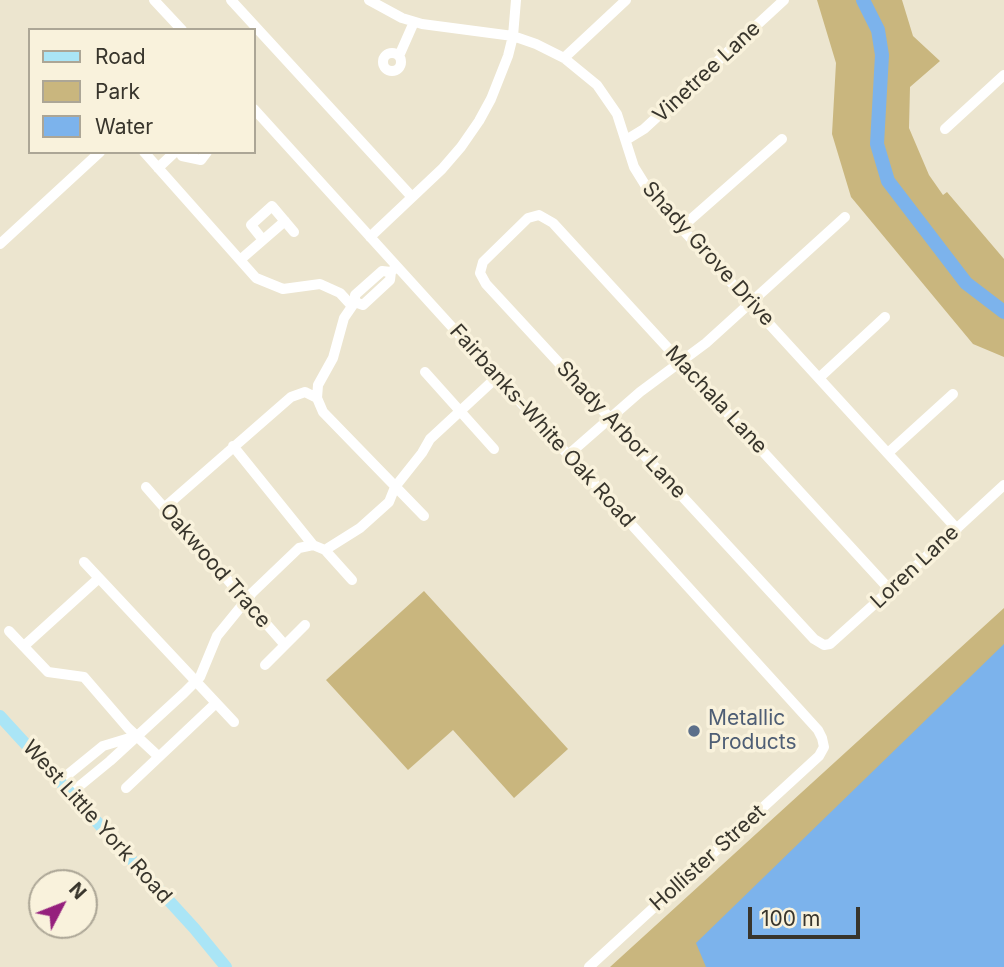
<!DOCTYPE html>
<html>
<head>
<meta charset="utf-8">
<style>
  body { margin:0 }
  #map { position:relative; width:1004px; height:967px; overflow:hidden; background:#ece5cf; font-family:Inter,sans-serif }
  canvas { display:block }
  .legend { position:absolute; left:28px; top:28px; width:228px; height:126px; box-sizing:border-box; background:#f9f2dc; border:2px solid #aca696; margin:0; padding:9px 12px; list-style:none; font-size:21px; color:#38352c }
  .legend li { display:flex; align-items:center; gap:14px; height:35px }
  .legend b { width:35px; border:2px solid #aca696 }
  .north { position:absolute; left:28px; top:869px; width:70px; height:70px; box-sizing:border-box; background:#f9f2dc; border:2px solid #aca696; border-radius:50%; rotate:48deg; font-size:19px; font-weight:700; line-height:28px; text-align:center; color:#38352c }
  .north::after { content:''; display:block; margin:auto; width:24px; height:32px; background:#95207d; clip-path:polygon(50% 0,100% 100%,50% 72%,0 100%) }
  .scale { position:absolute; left:748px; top:907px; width:112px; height:32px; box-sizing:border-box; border:4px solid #38352c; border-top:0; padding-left:9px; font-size:21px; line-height:24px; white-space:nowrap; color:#38352c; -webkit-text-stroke:5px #f9f2dc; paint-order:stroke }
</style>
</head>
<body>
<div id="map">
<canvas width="1004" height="967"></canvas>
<ul class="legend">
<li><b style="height:9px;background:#aae5f6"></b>Road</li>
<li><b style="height:19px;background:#c9b67e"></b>Park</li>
<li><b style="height:19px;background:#7cb3ec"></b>Water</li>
</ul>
<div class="north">N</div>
<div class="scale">100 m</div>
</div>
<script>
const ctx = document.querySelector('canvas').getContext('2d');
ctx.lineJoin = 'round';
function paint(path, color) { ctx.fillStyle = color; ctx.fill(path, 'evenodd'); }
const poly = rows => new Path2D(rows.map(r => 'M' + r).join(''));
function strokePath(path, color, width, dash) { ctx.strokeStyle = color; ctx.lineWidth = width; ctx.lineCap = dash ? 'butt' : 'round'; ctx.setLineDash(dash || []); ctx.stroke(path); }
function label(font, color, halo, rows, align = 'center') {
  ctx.font = font + ' Inter,sans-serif'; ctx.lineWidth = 7; ctx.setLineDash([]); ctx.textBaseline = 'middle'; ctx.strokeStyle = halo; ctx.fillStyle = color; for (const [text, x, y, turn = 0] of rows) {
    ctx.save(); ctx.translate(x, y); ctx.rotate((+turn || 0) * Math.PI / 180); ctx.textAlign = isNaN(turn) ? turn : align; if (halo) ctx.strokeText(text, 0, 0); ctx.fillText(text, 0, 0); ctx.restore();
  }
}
paint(poly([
  [817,0,902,0,913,36,940,61,910,87,909,128,929,175,943,195,947,192,1004,259,1004,357,973,344,851,197,832,134,836,63],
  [424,591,568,749,514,798,453,730,408,770,326,680],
  [1004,608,1004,967,610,967]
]), '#c9b67e');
paint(poly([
  [1004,644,1004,967,706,967,696,943]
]), '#7cb3ec');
strokePath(poly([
  [863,0,878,30,882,55,877,144,888,181,966,283,1004,312]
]), '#7cb3ec', 14);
strokePath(poly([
  [154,0,182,30],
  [231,0,412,197],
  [369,0,402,18,422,24,513,36,536,44,564,58,597,85,617,114,634,167,652,196,957,529],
  '383 62a9 9 0 1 1 18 0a9 9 0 1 1-18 0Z',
  [399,56,414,22],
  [564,58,626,0],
  [254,109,818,730,822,738,824,747,819,756,589,967],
  [945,129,1004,75],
  [626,140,644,129,784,0],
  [144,152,256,278,283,289,320,284,340,293,352,306],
  [180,152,182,156,201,160,207,152],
  [158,168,175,152],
  [682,227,782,139],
  [370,237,442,169,461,147,479,121,491,99,508,56,513,36,516,0],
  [263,240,251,225,272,206,294,232],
  [0,244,100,152],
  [240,260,285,221],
  [391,272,382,271,355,295,355,302,344,318,333,358,318,385,317,398,323,412,424,516],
  [355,302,363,305,390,280,391,272,396,267],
  [425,372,494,449],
  [819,378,885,317],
  [233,446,313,545,325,550,352,580],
  [888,453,953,394],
  [568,455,640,392,706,343,845,217],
  [146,487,284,644],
  [165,507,291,397,305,392,317,398],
  [325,550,360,528,389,502,395,487,422,453,430,439,497,377],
  [84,562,234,722],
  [890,590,553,223,539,215,528,218,483,262,480,273,486,284,814,639,824,645,830,644,890,590,1004,485],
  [9,631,48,672,84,677,128,728,158,756],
  [24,646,99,578],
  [265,665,305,625],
  [60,781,103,746,136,736],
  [126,788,216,703],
  [71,793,110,761,184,693,200,677,217,636,252,593,299,548,313,545]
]), '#fff', 10);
strokePath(poly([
  [0,716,194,928,226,967]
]), '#aae5f6', 12);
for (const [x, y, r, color] of [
  [694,731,7,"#5c6f8a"]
]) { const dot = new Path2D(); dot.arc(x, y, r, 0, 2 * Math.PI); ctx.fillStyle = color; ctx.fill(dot); strokePath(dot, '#f9f2dc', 2.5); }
label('21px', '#38352c', '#f9f2dc', [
  ["Vinetree Lane",707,72,-43],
  ["Shady Grove Drive",708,254,48],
  ["Machala Lane",716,400,47],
  ["Fairbanks-White Oak Road",542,426,48],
  ["Shady Arbor Lane",621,430,47],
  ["Oakwood Trace",215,566,49],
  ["Loren Lane",915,567,-43],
  ["West Little York Road",97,822,48],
  ["Hollister Street",708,858,-42]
]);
label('21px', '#4e5e75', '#f9f2dc', [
  ["Metallic",708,719],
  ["Products",708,743]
], 'left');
</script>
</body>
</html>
